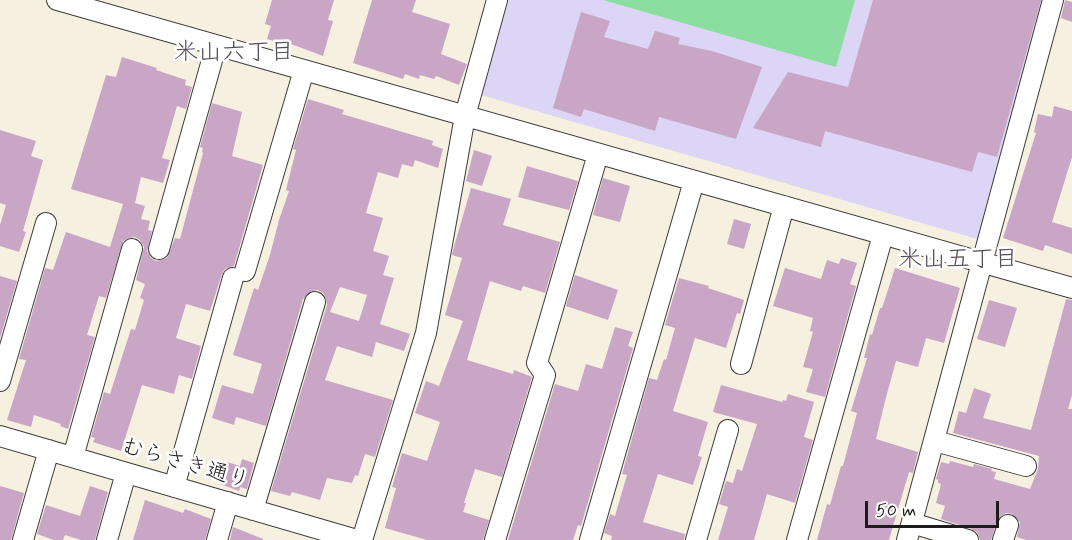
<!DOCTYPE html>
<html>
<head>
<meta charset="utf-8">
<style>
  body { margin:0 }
  #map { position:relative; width:1072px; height:540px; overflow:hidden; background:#f6f0e0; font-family:Mynerve,sans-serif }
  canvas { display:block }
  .scale { position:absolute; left:865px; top:501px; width:134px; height:27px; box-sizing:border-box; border:3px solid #1c1c1c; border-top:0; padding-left:8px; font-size:18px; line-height:21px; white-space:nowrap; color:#1c1c1c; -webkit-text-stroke:4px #fff; paint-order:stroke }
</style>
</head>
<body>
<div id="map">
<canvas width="1072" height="540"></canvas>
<div class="scale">50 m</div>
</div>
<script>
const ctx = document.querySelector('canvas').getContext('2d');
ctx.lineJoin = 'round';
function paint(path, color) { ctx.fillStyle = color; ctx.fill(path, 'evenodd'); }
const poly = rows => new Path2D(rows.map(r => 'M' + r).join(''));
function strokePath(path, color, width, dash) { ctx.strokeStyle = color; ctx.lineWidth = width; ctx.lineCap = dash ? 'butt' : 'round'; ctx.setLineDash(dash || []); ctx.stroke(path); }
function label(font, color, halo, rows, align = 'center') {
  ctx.font = font + ' Mynerve,"Klee One",sans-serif'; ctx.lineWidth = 5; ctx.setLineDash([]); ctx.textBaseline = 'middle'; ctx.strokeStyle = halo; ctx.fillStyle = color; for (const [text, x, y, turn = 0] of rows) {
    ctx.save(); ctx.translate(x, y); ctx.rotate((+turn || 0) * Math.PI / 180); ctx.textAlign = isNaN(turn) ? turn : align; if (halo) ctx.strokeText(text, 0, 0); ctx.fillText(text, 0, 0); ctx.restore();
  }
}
paint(poly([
  [507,0,1045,0,977,239,481,95]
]), '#dcd5f6');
paint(poly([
  [603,0,855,0,836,67]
]), '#8bde9f');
paint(poly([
  [272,0,334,0,328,20,333,21,323,56,291,44,291,46,267,39,271,26,265,24],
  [372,0,416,0,412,12,450,24,441,54,467,64,459,85,436,76,434,79,420,75,419,79,405,74,403,79,353,63],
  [873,0,1041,0,997,157,978,152,972,172,825,131,821,147,753,128,788,72,848,87],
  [1065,0,1072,2,1072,22,1061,18],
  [581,12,610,21,604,37,648,49,655,31,680,38,678,44,712,51,762,67,736,139,659,117,655,131,584,109,581,117,553,108],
  [122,57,157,68,156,70,186,80,185,85,192,87,186,109,177,106,162,158,170,160,163,183,141,177,135,203,145,206,141,219,150,221,148,230,152,231,147,251,151,258,156,261,167,258,175,238,180,239,203,153,202,152,203,148,200,147,212,103,242,112,232,156,263,165,234,266,225,269,222,274,210,311,186,304,176,338,201,346,192,379,179,375,174,394,142,385,121,451,93,442,95,438,91,437,104,392,110,394,131,329,135,330,144,300,140,298,145,284,136,280,144,247,140,240,135,237,129,238,123,241,106,298,99,296,87,335,95,337,68,429,60,426,61,424,34,415,31,427,7,420,26,360,19,359,45,268,53,270,66,232,110,247,123,204,71,189,106,75,116,77],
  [308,99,344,110,342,114,433,141,432,145,443,149,438,168,415,160,413,167,402,164,398,178,378,172,366,213,383,218,373,251,389,256,383,275,394,278,380,324,410,334,404,351,376,342,372,357,337,346,325,380,393,400,375,457,365,454,358,476,355,475,352,483,327,478,320,500,292,492,290,496,271,491,327,305,326,299,323,293,318,290,312,291,303,299,266,426,236,417,234,425,212,418,222,385,253,394,262,364,233,355,254,288,258,290,270,255,279,220,289,191,286,190,296,150,293,149],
  [340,287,367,295,359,321,330,312],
  [1054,106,1072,111,1072,157,1052,222,1072,228,1072,254,1045,245,1043,251,1003,238,1036,133,1034,132,1038,114,1052,117],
  [0,130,36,141,31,156,43,160,23,231,26,232,19,252,0,246,0,225,6,205,0,203],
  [474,150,492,156,482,186,466,181],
  [527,166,578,181,569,210,518,197],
  [603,178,630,186,620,222,593,215],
  [471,188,511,199,503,225,560,242,545,293,523,286,521,291,490,281,467,360,513,374,514,370,532,377,502,477,475,469,464,503,466,503,463,512,489,520,483,540,427,540,385,528,396,488,392,487,402,453,427,461,440,422,415,413,426,381,439,386,463,321,445,315,462,258,452,255,453,250],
  [734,219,751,224,744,249,727,244],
  [841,258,857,263,850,284,856,286,825,397,806,392,813,369,803,367,813,332,810,331,813,318,773,306,785,268,821,279,827,260,839,264],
  [895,268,960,288,944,343,926,338,918,367,896,361,885,401,876,439,918,452,913,473,909,472,889,540,817,540,827,504,830,505,841,466,843,466,857,413,851,411,867,358,864,358,870,334,872,335,880,308,882,308],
  [575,275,618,290,608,320,566,306],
  [0,276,17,281,0,338],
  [679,278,709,286,708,288,744,300,740,314,737,313,726,348,695,338,673,411,708,422,698,456,702,457,693,485,658,474,643,522,685,534,684,540,611,540,612,536,604,533,610,514,615,516,627,475,622,474,649,378,657,380,664,359,666,360,675,328,665,325],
  [1066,299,1072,300,1072,395,1068,409,1072,409,1072,540,1026,540,1017,537,1020,522,1012,514,1006,513,1001,516,997,521,991,540,980,540,977,532,972,529,941,519,945,506,936,503,941,484,938,483,938,480,936,479,941,462,949,464,950,461,973,467,974,464,992,469,991,471,996,472,994,479,1030,489,1038,469,1039,456,953,433,959,411,966,413,974,388,991,394,983,418,1031,430],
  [989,300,1017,308,1005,347,977,339],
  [615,327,633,332,628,346,633,348,581,526,578,525,573,540,508,540,555,384,578,391,586,364,602,369],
  [721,385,782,402,783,400,786,401,788,394,814,402,804,437,813,440,795,503,767,494,754,540,718,540,728,507,719,504,726,481,733,483,737,469,742,471,757,424,713,412],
  [242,459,254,463,247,489,240,487,239,491,220,484,227,462,240,466],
  [0,486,24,493,11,540,0,540],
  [90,486,108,492,95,540,81,540,65,535,63,540,54,540,37,534,46,505,80,516],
  [145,500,183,513,185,509,211,519,205,540,133,540],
  [233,527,263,539,263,540,230,540]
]), '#c9a5c6');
const minor = poly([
  [57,0,1072,288],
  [159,249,216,46],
  [245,271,304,70],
  [741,364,784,206],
  [0,381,46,223],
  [0,436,357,540],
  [935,441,1026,466],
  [73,457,132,249],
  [174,487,233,278],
  [253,510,315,302],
  [912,523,968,540],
  [23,540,49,450],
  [107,540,126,473],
  [217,540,228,502],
  [362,540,426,333,465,116,497,0],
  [495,540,545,375,537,363,598,154],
  [590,540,694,181],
  [696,540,728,430],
  [797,540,883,235],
  [907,540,1053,0],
  [1003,540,1008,525]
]);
strokePath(minor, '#3d3c39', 22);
strokePath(minor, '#fff', 20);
label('22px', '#1c1c1c', '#fff', [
  ["むらさき通り",185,465,16]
]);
label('24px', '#594c58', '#fff', [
  ["米山六丁目",234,54],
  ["米山五丁目",958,261]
]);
</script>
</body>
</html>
